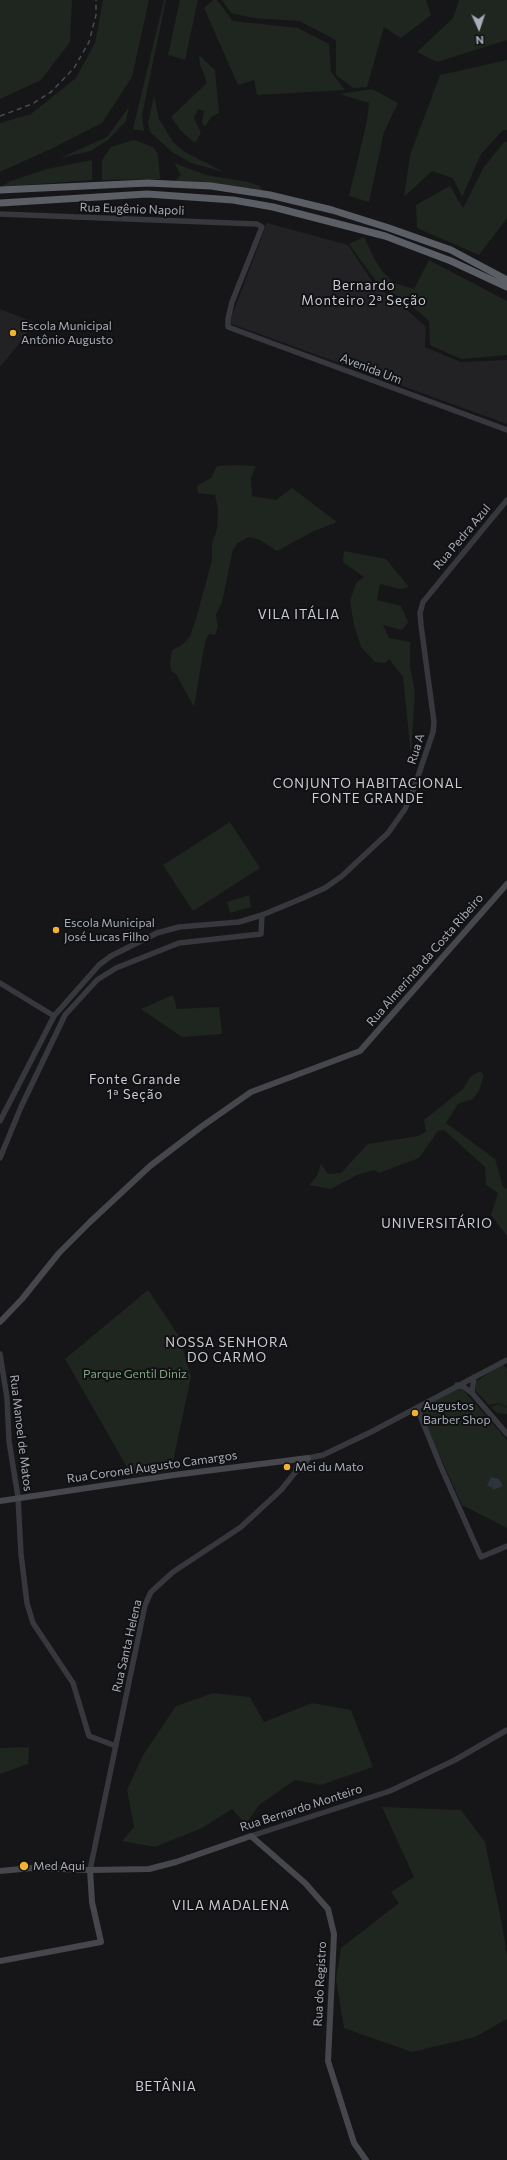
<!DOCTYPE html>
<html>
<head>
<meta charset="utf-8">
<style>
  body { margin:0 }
  #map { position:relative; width:507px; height:2160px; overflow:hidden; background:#161618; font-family:Commissioner,sans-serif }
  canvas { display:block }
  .north { position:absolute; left:459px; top:8px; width:40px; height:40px; -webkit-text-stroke:3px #111113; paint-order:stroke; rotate:177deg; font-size:11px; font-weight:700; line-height:16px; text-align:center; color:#a8adb8 }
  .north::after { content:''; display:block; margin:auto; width:14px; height:18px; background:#a8adb8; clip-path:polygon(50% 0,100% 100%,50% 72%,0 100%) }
</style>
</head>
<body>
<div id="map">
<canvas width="507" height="2160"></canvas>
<div class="north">N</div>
</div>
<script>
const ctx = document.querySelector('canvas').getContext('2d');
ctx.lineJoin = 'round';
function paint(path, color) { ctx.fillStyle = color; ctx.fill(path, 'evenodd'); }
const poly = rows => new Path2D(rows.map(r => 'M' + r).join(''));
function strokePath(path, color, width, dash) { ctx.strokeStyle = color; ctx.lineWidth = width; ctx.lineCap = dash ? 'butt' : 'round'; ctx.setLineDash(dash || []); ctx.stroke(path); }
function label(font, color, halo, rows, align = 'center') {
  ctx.font = font + ' Commissioner,sans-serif'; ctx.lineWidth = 4; ctx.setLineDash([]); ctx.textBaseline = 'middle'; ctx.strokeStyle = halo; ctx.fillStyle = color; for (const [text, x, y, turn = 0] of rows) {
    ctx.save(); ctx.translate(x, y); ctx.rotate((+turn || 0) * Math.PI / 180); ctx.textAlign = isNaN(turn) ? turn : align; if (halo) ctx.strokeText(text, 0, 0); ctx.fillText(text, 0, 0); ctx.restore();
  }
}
paint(poly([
  [267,223,348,245,376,287,397,301,426,327,425,347,461,362,507,360,507,424,229,323],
  [0,309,33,322,18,345,0,367]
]), '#222225');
paint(poly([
  [0,0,72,0,70,42,41,80,0,99],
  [103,0,149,0,132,77,102,123,53,148,0,172,0,123,31,114,76,78,95,43],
  [164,0,166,0,142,115,144,131,133,129],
  [180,0,198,0,185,60,168,55],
  [213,0,217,0,233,21,298,28,329,44,331,72,345,90,257,95,254,80,238,85,204,8],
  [222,0,426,0,431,15,401,38,384,27,367,87,353,88,336,75,336,40,299,21,253,18,231,13],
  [459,0,507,0,507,40,437,62,417,52,453,18],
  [199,55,215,70,219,113,211,117,205,127,202,123,204,111,198,109,194,118,201,133,195,143,181,131,171,117,207,83,200,64],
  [507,60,507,130,503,130,481,154,462,197,453,178,432,171,404,197,410,155,440,75],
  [372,89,398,103,384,132,369,202,349,196,367,121,369,103,340,94],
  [154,96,159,119,173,142,185,152,224,172,191,163,172,152,150,132,148,123],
  [129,107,126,121,109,139,91,151,60,158,107,137],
  [134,140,153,147,158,154,160,179,102,180,102,160,111,147],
  [504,142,507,142,507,218,479,255,417,228,416,205,450,186,463,208,484,167],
  [92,160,92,180,0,187,11,181,47,169],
  [174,163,206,175,248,182,260,186,262,190,175,181,181,175],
  [364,237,375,260,383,272,394,283,414,289,429,260,507,301,507,355,461,359,430,345,429,321,407,302,378,284,349,244],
  [235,465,256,466,251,478,252,496,276,500,292,488,337,522,312,532,277,551,260,540,249,537,238,543,233,550,222,602,216,615,218,627,215,635,209,634,205,642,194,707,176,674,171,671,170,662,172,650,182,645,190,636,196,619,212,560,212,544,217,529,218,509,215,495,198,493,197,486,211,478,217,466],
  [344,551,386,559,409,587,400,589,380,584,377,600,401,606,408,622,402,630,383,625,389,638,410,642,410,667,415,692,411,756,403,677,389,659,385,663,375,662,361,647,354,625,350,601,356,583,364,577,343,562],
  [230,822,260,868,193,911,163,865],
  [249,895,251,907,230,913,227,902],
  [173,995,177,1009,219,1007,222,1034,182,1037,141,1009],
  [480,1071,484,1075,479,1091,473,1099,458,1104,446,1123,495,1159,503,1187,507,1189,507,1236,491,1215,498,1193,486,1185,485,1167,444,1130,438,1131,419,1158,379,1173,374,1170,357,1175,331,1189,309,1185,317,1176,321,1164,328,1174,341,1173,368,1144,418,1136,426,1132,424,1120,464,1088,470,1077],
  [148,1290,179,1336,191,1377,171,1471,132,1476,65,1359],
  [502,1363,507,1369,507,1407,499,1403,489,1405,476,1391,476,1382],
  [457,1387,464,1391,507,1440,507,1528,462,1505,422,1416,422,1407],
  [499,1404,507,1408,507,1414,497,1413,491,1407],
  [213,1693,250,1697,264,1722,312,1703,351,1710,373,1767,321,1785,295,1780,259,1805,246,1824,232,1809,202,1828,155,1847,122,1841,134,1827,127,1790,143,1755,176,1706],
  [29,1747,28,1764,0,1774,0,1748],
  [382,1807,461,1810,485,1842,502,1924,507,1956,507,2019,475,2037,412,2052,344,2028,336,1979,341,1948,399,1903,391,1892,414,1877]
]), '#1e261f');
paint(poly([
  [491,1477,499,1479,503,1486,493,1490,492,1487,487,1486]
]), '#2c353c');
strokePath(poly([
  [0,214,257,224,262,227,232,302,228,319,228,327,507,430],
  [0,983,54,1016],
  [0,1121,54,1016,99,965,111,956,157,933,179,927,239,922,262,915,303,898,325,888,342,876,388,833,405,809,413,791,433,732,434,722,421,625,420,613,423,602,507,500],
  [0,1158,21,1107,65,1015,97,980,116,968,179,943,261,934,262,915],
  [0,1354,7,1398,9,1441,18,1497,21,1554,27,1603,33,1623,73,1683,89,1736,116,1746],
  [457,1385,464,1387,472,1393,507,1434],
  [472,1393,474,1377],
  [417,1408,441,1467,481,1557,507,1546],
  [299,1459,296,1468,300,1470,304,1470,308,1458,323,1455,371,1432,507,1360],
  [251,1836,390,1791,455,1760,507,1730],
  [90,1870,145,1605,151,1592,173,1572,241,1527,281,1490,297,1470]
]), '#37383d', 5.5);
strokePath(poly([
  [0,1322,22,1299,59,1253,90,1222,150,1166,201,1127,251,1092,360,1051,507,884],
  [0,1501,174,1475,308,1458],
  [0,1871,32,1868,90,1870,149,1869,176,1862,251,1836,305,1883,328,1909,334,1934,328,2061,354,2143,366,2160],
  [0,1961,101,1942,92,1902,90,1870]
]), '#45474d', 6);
strokePath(poly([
  [0,190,148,183,211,186,270,195,332,210,389,228,451,250,507,280],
  [0,203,147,194,233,200,273,207,385,236,451,261,507,287]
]), '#5b5e65', 7);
strokePath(poly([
  [0,116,32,104,51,92,74,68,89,42,96,15,96,0]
]), '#4a4c52', 1.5, [5, 4]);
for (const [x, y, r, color] of [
  [13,333,4,"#f2b134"],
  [56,930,4,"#f2b134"],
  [415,1413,4,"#f2b134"],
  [287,1467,4,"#f2b134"],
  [24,1866,5,"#f2b134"]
]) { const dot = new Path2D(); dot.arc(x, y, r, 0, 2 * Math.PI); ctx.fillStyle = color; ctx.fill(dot); strokePath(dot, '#111113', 1.5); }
label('12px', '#a8adb8', '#111113', [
  ["Rua Eugênio Napoli",132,209,2],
  ["Avenida Um",371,369,21],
  ["Rua Pedra Azul",462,537,-50],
  ["Rua A",416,749,-72],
  ["Rua Almerinda da Costa Ribeiro",425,960,-49],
  ["Rua Manoel de Matos",21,1433,83],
  ["Rua Coronel Augusto Camargos",152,1467,-8],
  ["Rua Santa Helena",127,1646,-77],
  ["Rua Bernardo Monteiro",301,1808,-18],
  ["Rua do Registro",320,1984,-87]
]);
label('12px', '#a8adb8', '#111113', [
  ["Escola Municipal",21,326],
  ["Antônio Augusto",21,340],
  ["Escola Municipal",64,923],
  ["José Lucas Filho",64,937],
  ["Augustos",423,1406],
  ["Barber Shop",423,1420],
  ["Mei du Mato",295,1467],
  ["Med Aqui",33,1866]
], 'left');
label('12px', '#7fa381', '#111113', [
  ["Parque Gentil Diniz",135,1374]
]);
ctx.letterSpacing = '1px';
label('13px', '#c9ccd4', '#111113', [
  ["Bernardo",364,286],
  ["Monteiro 2ª Seção",364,301],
  ["VILA ITÁLIA",299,615],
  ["CONJUNTO HABITACIONAL",368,784],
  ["FONTE GRANDE",368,799],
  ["Fonte Grande",135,1080],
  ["1ª Seção",135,1095],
  ["UNIVERSITÁRIO",437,1224],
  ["NOSSA SENHORA",227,1343],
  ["DO CARMO",227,1358],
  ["VILA MADALENA",231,1906],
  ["BETÂNIA",166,2087]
]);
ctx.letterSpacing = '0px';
</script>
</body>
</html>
